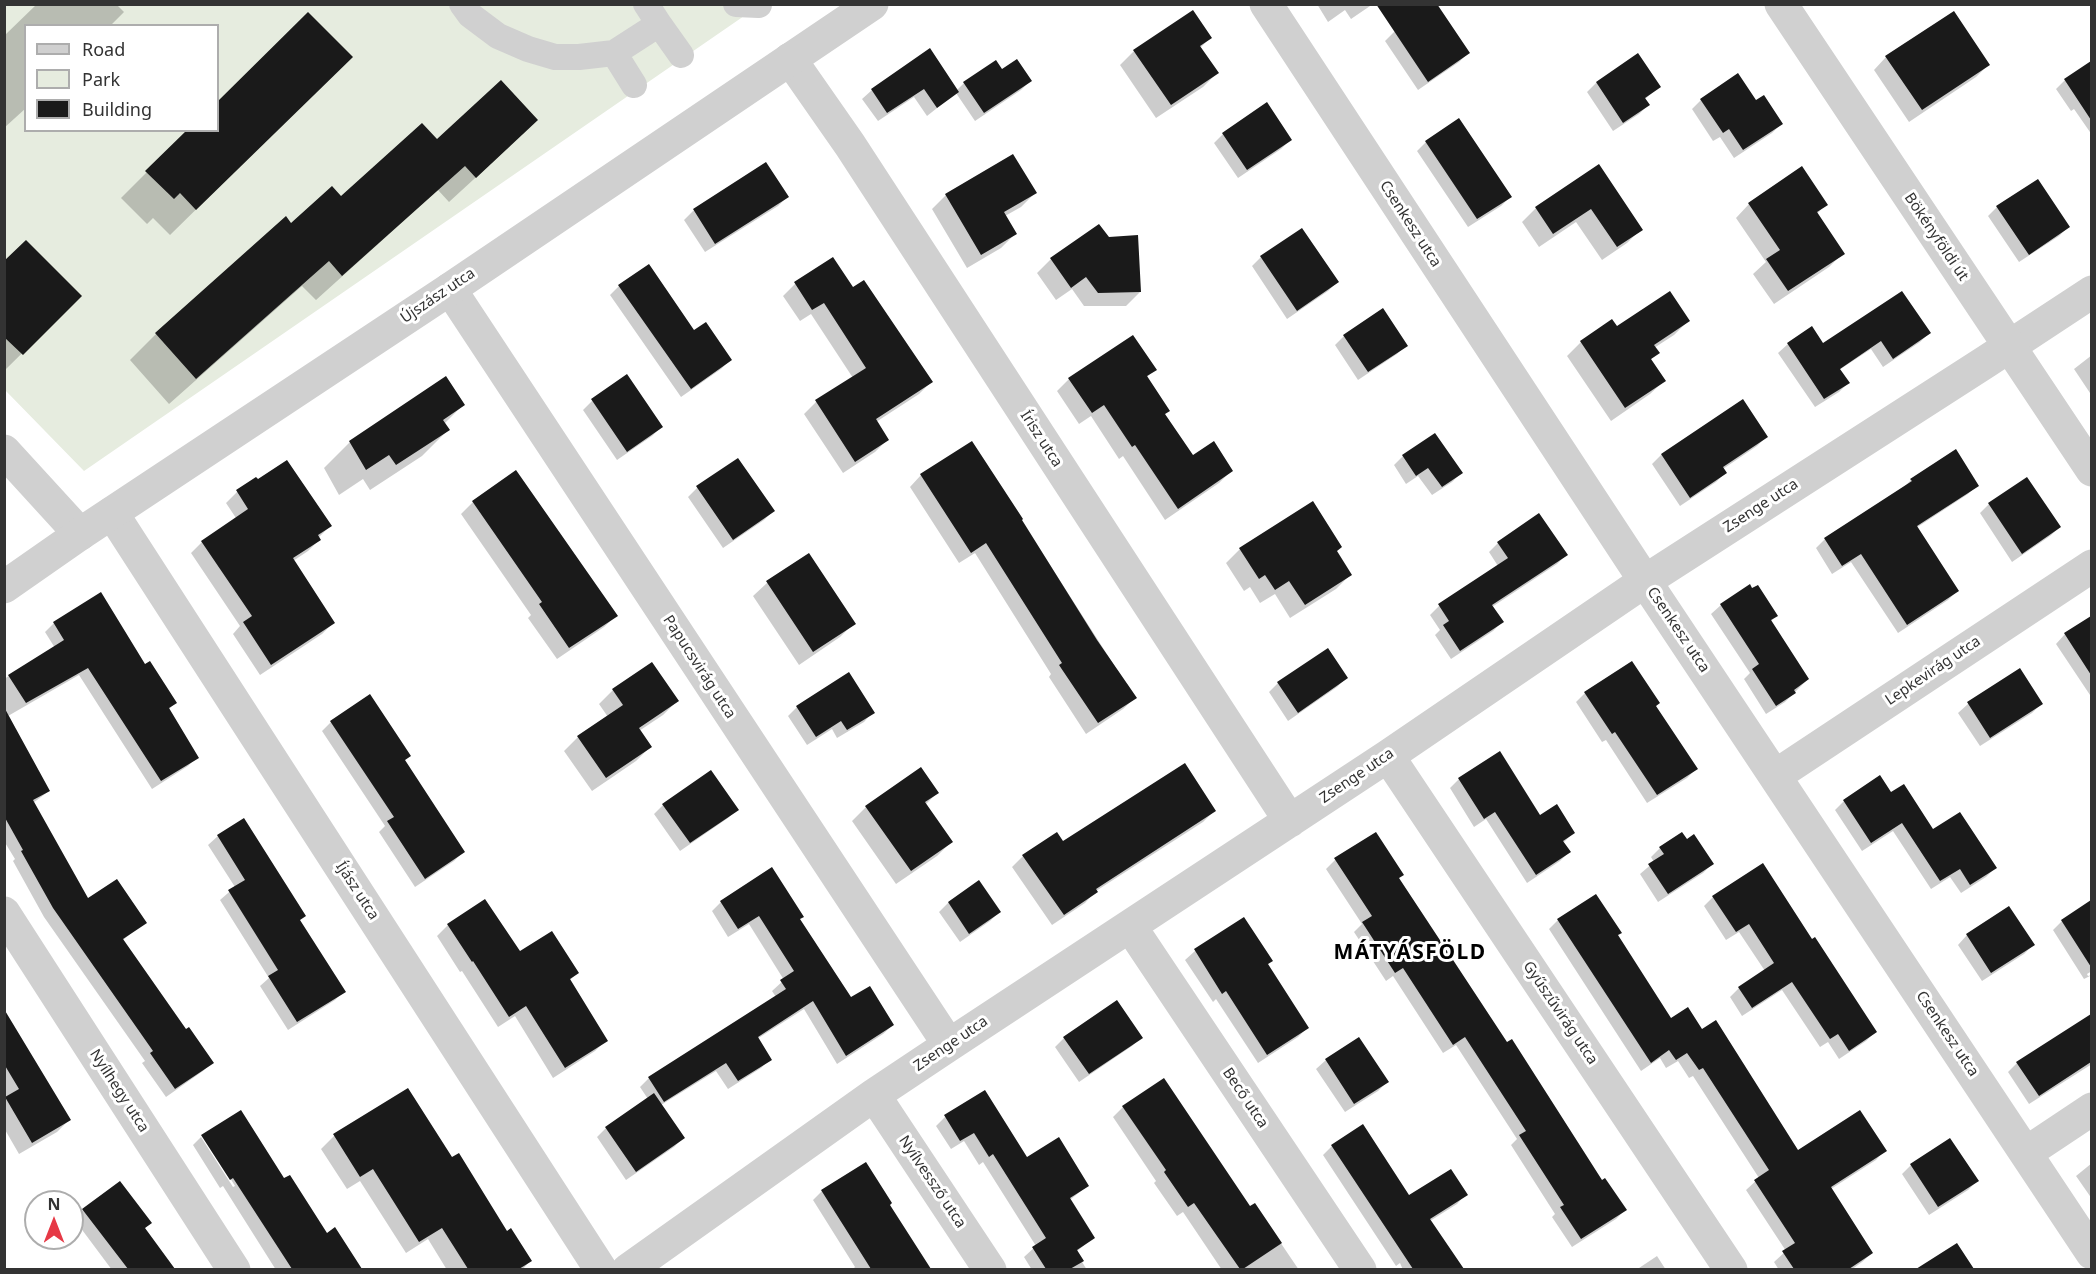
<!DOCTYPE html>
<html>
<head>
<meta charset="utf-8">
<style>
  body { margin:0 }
  #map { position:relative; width:2096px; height:1274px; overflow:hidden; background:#fff; font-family:"Noto Sans",sans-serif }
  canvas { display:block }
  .frame { position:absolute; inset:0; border:6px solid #333; pointer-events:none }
  .legend { position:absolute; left:24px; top:24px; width:195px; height:108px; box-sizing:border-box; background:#fff; border:2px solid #adadad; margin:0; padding:8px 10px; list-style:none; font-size:18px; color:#333 }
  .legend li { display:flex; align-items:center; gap:12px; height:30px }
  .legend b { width:30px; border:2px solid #adadad }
  .north { position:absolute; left:24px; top:1190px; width:60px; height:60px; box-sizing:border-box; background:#fff; border:2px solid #adadad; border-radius:50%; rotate:0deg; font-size:16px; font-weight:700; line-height:24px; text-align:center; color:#333 }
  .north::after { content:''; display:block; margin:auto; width:21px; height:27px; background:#e63946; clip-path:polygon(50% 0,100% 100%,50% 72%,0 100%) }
</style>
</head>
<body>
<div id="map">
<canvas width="2096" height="1274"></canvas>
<div class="frame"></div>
<ul class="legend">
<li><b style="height:8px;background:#d0d0d0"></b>Road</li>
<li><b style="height:16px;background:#e6ecdf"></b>Park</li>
<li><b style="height:16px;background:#1a1a1a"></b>Building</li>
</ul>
<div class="north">N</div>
</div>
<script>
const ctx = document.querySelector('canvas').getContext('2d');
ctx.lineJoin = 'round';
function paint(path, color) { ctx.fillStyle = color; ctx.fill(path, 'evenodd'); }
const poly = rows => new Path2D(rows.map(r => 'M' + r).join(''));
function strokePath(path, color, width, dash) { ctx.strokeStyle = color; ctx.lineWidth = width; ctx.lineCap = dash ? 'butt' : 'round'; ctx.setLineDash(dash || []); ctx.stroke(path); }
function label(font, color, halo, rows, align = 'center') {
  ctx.font = font + ' "Noto Sans",sans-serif'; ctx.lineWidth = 6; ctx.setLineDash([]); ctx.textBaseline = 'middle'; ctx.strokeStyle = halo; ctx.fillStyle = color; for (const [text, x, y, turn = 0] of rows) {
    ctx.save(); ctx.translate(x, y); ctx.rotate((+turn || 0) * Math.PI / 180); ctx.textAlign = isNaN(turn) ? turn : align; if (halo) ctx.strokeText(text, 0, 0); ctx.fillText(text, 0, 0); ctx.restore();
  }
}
paint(poly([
  [5,5,760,5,84,471,5,390],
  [26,26,218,26,218,130,26,130]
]), '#e6ecdf');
paint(poly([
  [37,4,116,4,124,12,110,26,26,26,26,108,4,128,4,36],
  [1317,4,1373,4,1351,19,1345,10,1328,22],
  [1434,4,1468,53,1459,62,1418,90,1385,41,1394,32],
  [308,14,325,83,170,235,153,218,147,224,121,198,189,130,218,130,218,103],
  [1210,38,1200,48,1217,73,1203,87,1156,118,1120,65,1134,51],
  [930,51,957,90,964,83,1002,71,1030,81,1021,90,975,121,956,93,927,116,914,97,878,121,862,99,872,90],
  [1638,55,1659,87,1644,100,1648,105,1639,114,1613,131,1587,92,1596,83],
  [1886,57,1988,65,1976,77,1909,122,1874,70],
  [2092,63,2092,135,2074,109,2071,111,2056,89,2065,80],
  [1737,75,1756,102,1781,124,1772,133,1734,158,1720,137,1713,141,1692,109,1701,100],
  [1458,121,1510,197,1501,206,1468,227,1417,151,1426,142],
  [1223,134,1290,140,1281,149,1238,178,1214,143],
  [437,142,510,146,449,202,438,190,316,300,302,286,169,404,130,360,156,334,285,218,291,225],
  [766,164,787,197,778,206,705,252,684,220,693,211],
  [1598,166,1641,229,1627,243,1602,260,1576,222,1539,247,1522,222,1536,208],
  [1035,193,1021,207,1005,216,1015,234,1001,248,967,268,932,209,946,195],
  [1749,204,1826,204,1817,214,1843,253,1829,267,1774,304,1753,274,1766,262,1736,218],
  [1997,207,2068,227,2059,236,2019,262,1988,216],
  [1099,226,1140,292,1126,306,1084,306,1072,289,1056,300,1037,273,1051,259],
  [1261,257,1337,282,1328,291,1287,319,1252,266],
  [4,263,80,296,4,371],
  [795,284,853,289,931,382,919,394,876,422,887,440,875,452,843,473,804,414,816,402,853,378,811,314,800,321,783,296],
  [619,286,694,332,730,360,721,369,681,397,610,295],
  [1688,321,1674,335,1654,348,1658,353,1650,360,1664,381,1650,394,1611,421,1567,356,1581,342,1617,329],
  [1811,328,1822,345,1929,333,1920,342,1883,367,1871,349,1839,370,1848,383,1839,392,1815,407,1778,353,1788,344],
  [1344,336,1406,345,1397,354,1358,380,1335,345],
  [2092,355,2092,396,2074,369],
  [1155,369,1146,378,1164,415,1193,457,1231,471,1219,483,1165,520,1123,456,1119,459,1091,416,1079,424,1057,391,1069,379],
  [627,376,661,427,652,436,617,460,583,410,592,401],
  [445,378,463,405,444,424,448,430,422,456,370,490,363,479,339,495,324,468,350,442],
  [1742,401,1766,437,1757,446,1723,469,1725,473,1716,482,1680,506,1652,464,1661,455],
  [972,443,1135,698,1123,709,1086,734,1049,677,1051,674,975,553,959,563,910,487,921,475],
  [1403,456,1461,473,1452,482,1432,495,1418,476,1406,484,1394,465],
  [738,460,773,511,764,520,723,548,688,497,697,488],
  [256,479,330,526,318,538,319,540,308,551,293,561,333,623,322,634,260,675,233,634,240,626,191,553,202,542,236,518,226,503,237,492],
  [2027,479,2060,527,2050,536,2012,562,1980,513,1989,504],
  [1911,480,1977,485,1968,494,1916,528,1957,591,1948,600,1898,633,1851,562,1832,574,1816,548,1825,539,1901,490],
  [473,502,616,616,604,627,557,659,528,618,531,615,461,514],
  [1498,543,1566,555,1557,564,1492,607,1502,622,1493,631,1451,659,1435,635,1440,630,1430,615,1439,606,1498,566,1489,552],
  [1240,549,1335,552,1350,575,1336,589,1290,618,1275,594,1260,603,1250,587,1244,591,1226,563],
  [808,555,854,623,840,637,799,665,753,596,767,583],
  [1749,586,1776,616,1770,622,1808,679,1785,702,1766,714,1744,679,1750,673,1711,614,1721,605],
  [100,594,145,666,175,703,168,710,197,757,188,766,152,789,79,675,8,716,49,791,33,803,88,900,145,922,123,940,186,1031,212,1062,203,1071,166,1097,142,1063,145,1061,44,917,13,861,15,859,4,841,4,679,55,648,45,632,54,623],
  [2092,618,2092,698,2056,644,2065,634],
  [2019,670,2041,704,2032,713,1980,746,1958,713,1968,704],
  [1346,678,1337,687,1288,721,1269,692,1278,683],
  [613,690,677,701,663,715,639,731,650,747,636,761,592,791,564,751,578,737,608,717,599,704],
  [1585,693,1655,706,1696,769,1687,778,1647,803,1606,740,1602,742,1576,702],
  [797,707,873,712,864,722,837,738,832,729,807,745,788,716],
  [331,722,409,756,404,761,463,852,454,861,415,887,379,832,385,826,322,731],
  [1500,753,1540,817,1573,833,1563,843,1569,852,1560,861,1527,883,1486,819,1474,827,1450,788,1459,779],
  [937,793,925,805,951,842,937,856,896,884,852,821,866,807],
  [1891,794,1933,831,1995,868,1986,877,1961,893,1950,877,1931,889,1893,831,1862,851,1835,810,1844,801],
  [663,805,737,809,728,818,680,851,654,814],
  [1214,811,1203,822,1096,891,1085,903,1052,925,1012,867,1023,856,1063,843],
  [243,820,299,921,344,991,335,1000,288,1030,260,986,269,978,220,900,235,887,208,845,218,836],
  [1375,834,1398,879,1457,970,1602,1182,1625,1210,1616,1219,1572,1247,1552,1217,1555,1214,1511,1145,1517,1139,1456,1045,1443,1053,1393,976,1386,981,1354,932,1362,924,1326,869,1335,860],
  [1660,848,1712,864,1703,873,1658,902,1640,874,1654,862,1651,857],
  [979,882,999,912,990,921,960,942,939,912,948,903],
  [1596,896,1616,936,1671,1020,1701,1031,1797,1152,1885,1150,1876,1160,1831,1189,1872,1253,1862,1262,1851,1270,1779,1270,1774,1262,1786,1251,1746,1190,1759,1178,1693,1076,1689,1078,1678,1061,1666,1068,1660,1058,1641,1071,1549,929,1558,920],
  [1713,897,1811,941,1875,1032,1866,1041,1839,1059,1828,1042,1820,1047,1782,990,1742,1016,1730,997,1739,988,1765,971,1739,932,1726,940,1704,906],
  [485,901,519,953,577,973,569,981,606,1040,595,1051,553,1078,515,1016,498,1027,462,971,460,972,437,936,448,925],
  [721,902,799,920,850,999,893,1025,883,1034,837,1064,804,1009,757,1039,770,1059,761,1068,728,1089,716,1071,661,1105,683,1138,674,1147,626,1180,597,1137,606,1128,648,1099,640,1087,649,1078,776,997,772,991,784,980,749,924,728,937,712,911],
  [2092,902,2092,971,2087,974,2088,976,2092,975,2084,979,2053,930,2062,921],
  [2009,908,2033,945,2024,954,1982,981,1958,945,1967,935],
  [1243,919,1267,965,1307,1028,1298,1037,1258,1063,1216,999,1213,1002,1185,960,1195,951],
  [4,1013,69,1120,57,1132,19,1154,4,1128],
  [2083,1021,2092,1034,2092,1064,2029,1104,2008,1072,2017,1063],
  [1141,1037,1132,1046,1079,1082,1055,1047,1064,1038],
  [1326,1060,1387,1082,1378,1091,1345,1112,1316,1069],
  [408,1090,452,1159,507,1233,530,1261,522,1270,447,1270,428,1239,406,1253,360,1181,347,1189,321,1149,334,1136],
  [1123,1107,1250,1209,1255,1205,1299,1270,1222,1270,1183,1212,1177,1216,1154,1183,1156,1181,1113,1117],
  [945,1117,1026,1159,1087,1186,1070,1200,1093,1238,1076,1252,1087,1270,1032,1270,1024,1257,1036,1246,983,1162,979,1165,964,1141,951,1149,936,1126],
  [204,1136,284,1180,326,1235,358,1265,353,1270,276,1270,223,1186,220,1188,193,1145,201,1137,233,1187,235,1186],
  [1332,1146,1409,1197,1466,1194,1457,1204,1430,1221,1462,1270,1403,1270,1400,1263,1396,1266,1323,1155],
  [2092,1163,2092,1199,2076,1176],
  [1911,1165,1977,1181,1968,1190,1929,1215,1902,1174],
  [822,1191,928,1268,852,1270,855,1267,813,1200],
  [83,1210,143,1229,173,1270,112,1270,74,1219],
  [1657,1256,1666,1270,1636,1270]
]), '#0003');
paint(poly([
  [1376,4,1437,4,1470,53,1428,82],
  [1193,10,1212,38,1200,46,1219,73,1171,105,1133,50],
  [1954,11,1990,65,1922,110,1885,56],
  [308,12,353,57,196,210,180,193,174,199,145,171,187,130,218,130,218,101],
  [930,48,959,92,937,108,924,89,887,113,871,89],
  [1638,53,1661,87,1645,98,1650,105,1623,123,1596,82],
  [1017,59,1032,81,984,113,963,82,996,60,1002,69],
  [2091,61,2091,120,2064,79],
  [1738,73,1756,100,1764,95,1783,124,1743,150,1729,129,1723,133,1700,99],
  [501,80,538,120,476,178,465,166,342,276,329,261,196,379,155,333,286,216,291,223,332,186,341,196,422,123,437,139],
  [1267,102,1292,140,1247,170,1222,133],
  [1459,118,1512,197,1477,219,1425,141],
  [1013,154,1037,193,1004,212,1017,234,981,255,945,194],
  [766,162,789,197,715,244,693,209],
  [1599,164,1643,230,1617,247,1591,209,1553,234,1535,207],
  [1802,166,1828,205,1817,212,1845,254,1788,291,1766,259,1780,250,1748,203],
  [2038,179,2070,227,2029,255,1996,206],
  [1099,224,1109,237,1138,235,1141,292,1098,293,1086,277,1071,288,1050,258],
  [1302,228,1339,282,1297,311,1260,256],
  [26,240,82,296,23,355,4,337,4,261],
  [833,257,853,287,864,280,933,382,876,419,889,440,855,462,815,400,866,368,824,303,812,310,794,282],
  [649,264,694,330,706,322,732,360,691,389,618,285],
  [1670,291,1690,321,1654,345,1660,353,1651,359,1666,381,1625,408,1580,341,1612,319,1617,326],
  [1902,291,1931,333,1893,359,1881,341,1840,369,1850,383,1824,399,1787,343,1812,326,1823,343],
  [1383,308,1408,346,1368,372,1343,335],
  [1133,335,1157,370,1147,376,1170,411,1165,414,1193,455,1214,441,1233,471,1178,509,1135,445,1132,447,1104,405,1092,413,1068,378],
  [627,374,663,427,627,452,591,399],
  [446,376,465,405,443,420,450,430,396,465,389,455,366,470,349,441],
  [1743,399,1768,437,1723,467,1727,473,1690,498,1661,454],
  [1435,433,1463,473,1442,487,1428,468,1416,476,1402,455],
  [972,441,1023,519,1022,520,1097,640,1137,698,1098,723,1059,665,1062,663,986,543,971,553,920,474],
  [1956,449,1979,486,1917,526,1959,591,1907,625,1861,554,1842,566,1824,538,1912,481,1910,479],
  [738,458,775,511,733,540,696,486],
  [287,460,332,526,318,535,321,540,293,558,335,623,271,665,243,622,252,616,201,541,248,509,236,490,256,477,258,479],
  [516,470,618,616,569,648,539,604,542,602,472,501],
  [2027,477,2061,527,2022,554,1988,503],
  [1313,501,1342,547,1337,551,1352,575,1305,605,1289,581,1275,590,1265,575,1259,579,1239,548],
  [1539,513,1568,555,1492,605,1504,622,1460,651,1443,625,1449,621,1438,604,1508,558,1497,542],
  [809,553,856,624,813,652,766,581],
  [1750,584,1752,588,1758,585,1778,616,1771,620,1809,679,1794,690,1796,693,1776,706,1752,669,1759,664,1720,604],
  [101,592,145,664,150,661,177,703,169,708,199,758,161,781,88,668,26,703,8,675,64,640,53,622],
  [2091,616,2091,675,2064,633],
  [1328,648,1348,678,1298,713,1277,682],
  [1632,661,1660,703,1656,706,1698,769,1657,795,1615,732,1612,734,1584,692],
  [652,662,679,701,639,728,652,747,606,778,577,736,623,705,612,689],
  [2020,668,2043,704,1990,738,1967,702],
  [849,672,875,713,847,730,841,721,816,737,796,706],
  [370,694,411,756,405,760,465,852,425,879,387,821,394,817,330,721],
  [4,707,50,791,33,800,88,898,117,879,147,923,123,939,186,1029,189,1027,214,1063,175,1089,150,1053,153,1051,53,908,21,851,23,850,4,816],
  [1500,751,1540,815,1557,804,1575,833,1563,841,1571,852,1536,875,1495,812,1484,819,1458,778],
  [1185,763,1216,811,1096,889,1098,892,1064,915,1022,855,1057,832,1063,841],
  [921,767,939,793,925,802,953,842,911,871,865,806],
  [711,770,739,810,690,843,662,804],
  [1880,775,1891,792,1904,784,1933,829,1960,812,1997,868,1970,885,1960,869,1940,881,1902,823,1871,843,1843,800],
  [244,818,306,916,300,920,346,992,297,1022,268,976,278,970,228,890,245,880,217,835],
  [1376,832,1404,875,1399,878,1459,969,1507,1042,1512,1039,1602,1180,1605,1178,1627,1210,1581,1239,1560,1207,1564,1205,1519,1135,1526,1131,1465,1037,1453,1045,1403,968,1395,973,1362,922,1372,916,1334,858],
  [1682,832,1687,839,1694,834,1714,864,1668,894,1648,864,1664,854,1659,847],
  [1763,863,1812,939,1815,937,1877,1032,1849,1051,1838,1034,1830,1039,1792,982,1752,1008,1738,987,1774,963,1749,924,1736,932,1712,896],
  [772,867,804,917,800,919,851,997,870,986,894,1025,846,1056,813,1001,758,1037,772,1060,738,1081,726,1063,664,1102,648,1077,786,989,780,980,794,971,759,916,738,929,720,901],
  [979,880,1001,912,969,934,948,902],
  [1596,894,1622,933,1618,935,1671,1018,1688,1007,1702,1029,1716,1020,1798,1150,1860,1110,1887,1151,1831,1187,1873,1253,1849,1269,1794,1269,1782,1251,1795,1243,1754,1180,1769,1170,1703,1068,1699,1070,1687,1053,1676,1060,1669,1050,1651,1063,1557,919],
  [485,899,520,951,552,931,579,973,570,979,608,1041,565,1068,526,1006,509,1017,473,961,472,962,447,924],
  [2091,900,2091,967,2061,920],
  [2009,906,2035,945,1991,973,1966,934],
  [1244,917,1273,961,1268,964,1309,1028,1267,1055,1226,991,1222,994,1194,949],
  [1117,1000,1143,1038,1089,1074,1063,1037],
  [4,1009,71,1120,32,1143,5,1097,19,1089,4,1064],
  [2091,1014,2091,1062,2039,1096,2016,1062],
  [1359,1037,1389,1082,1354,1104,1325,1059],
  [1164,1078,1250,1206,1255,1203,1282,1243,1243,1269,1240,1269,1194,1203,1188,1207,1164,1172,1166,1170,1122,1106],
  [408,1088,452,1157,459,1153,507,1231,511,1228,532,1261,519,1269,468,1269,442,1228,419,1242,373,1169,360,1177,333,1134],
  [985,1090,1027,1157,1059,1137,1089,1186,1070,1198,1095,1238,1077,1250,1084,1261,1070,1269,1046,1269,1032,1247,1046,1238,993,1154,989,1157,974,1133,960,1141,944,1115],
  [654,1093,685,1138,636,1172,605,1127],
  [241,1110,284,1178,290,1175,327,1233,335,1227,362,1269,292,1269,233,1178,230,1180,201,1135],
  [1363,1124,1409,1195,1451,1169,1468,1195,1430,1219,1464,1269,1413,1269,1331,1145],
  [1950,1138,1979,1181,1938,1207,1910,1164],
  [866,1162,892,1203,890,1205,931,1269,871,1269,821,1190],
  [120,1181,152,1223,145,1228,175,1269,128,1269,82,1209],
  [1957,1243,1974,1269,1916,1269]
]), '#1a1a1a');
strokePath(poly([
  [462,4,470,15,498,36,528,49,555,57,579,57,614,53,659,24,646,4],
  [736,4,759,5],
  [659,24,681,55],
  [614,53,634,85]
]), '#d0d0d0', 26);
strokePath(poly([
  [1266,4,1645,581,2092,1253],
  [790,59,850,145,1290,821],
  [450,289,949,1045],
  [4,451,80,534],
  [112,513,601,1270],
  [1388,756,1731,1270],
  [1775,776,2092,566],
  [4,913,234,1270],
  [1130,926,1360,1270],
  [874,1095,990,1270],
  [2026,1153,2092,1109],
  [628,1270,874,1095,949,1045,1388,756,1645,581,1987,361,2092,292]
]), '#d0d0d0', 33);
strokePath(poly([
  [1781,4,2092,470],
  [4,587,80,534,450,289,872,4]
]), '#d0d0d0', 33);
label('15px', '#333', '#fff', [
  ["Csenkesz utca",1410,224,57],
  ["Bökényföldi út",1936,237,56],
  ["Újszász utca",438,296,-34],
  ["Írisz utca",1041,439,57],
  ["Zsenge utca",1761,506,-33],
  ["Csenkesz utca",1678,630,56],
  ["Papucsvirág utca",699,667,57],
  ["Lepkevirág utca",1933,671,-34],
  ["Zsenge utca",1357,776,-34],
  ["Íjász utca",357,891,57],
  ["Gyűszűvirág utca",1560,1013,56],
  ["Csenkesz utca",1947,1034,56],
  ["Zsenge utca",951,1044,-34],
  ["Nyílhegy utca",119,1091,57],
  ["Becő utca",1245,1098,56],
  ["Nyílvessző utca",932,1182,56]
]);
ctx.letterSpacing = '1.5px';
label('bold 21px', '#000', '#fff', [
  ["MÁTYÁSFÖLD",1410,953]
]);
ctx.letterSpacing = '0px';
</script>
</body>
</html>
